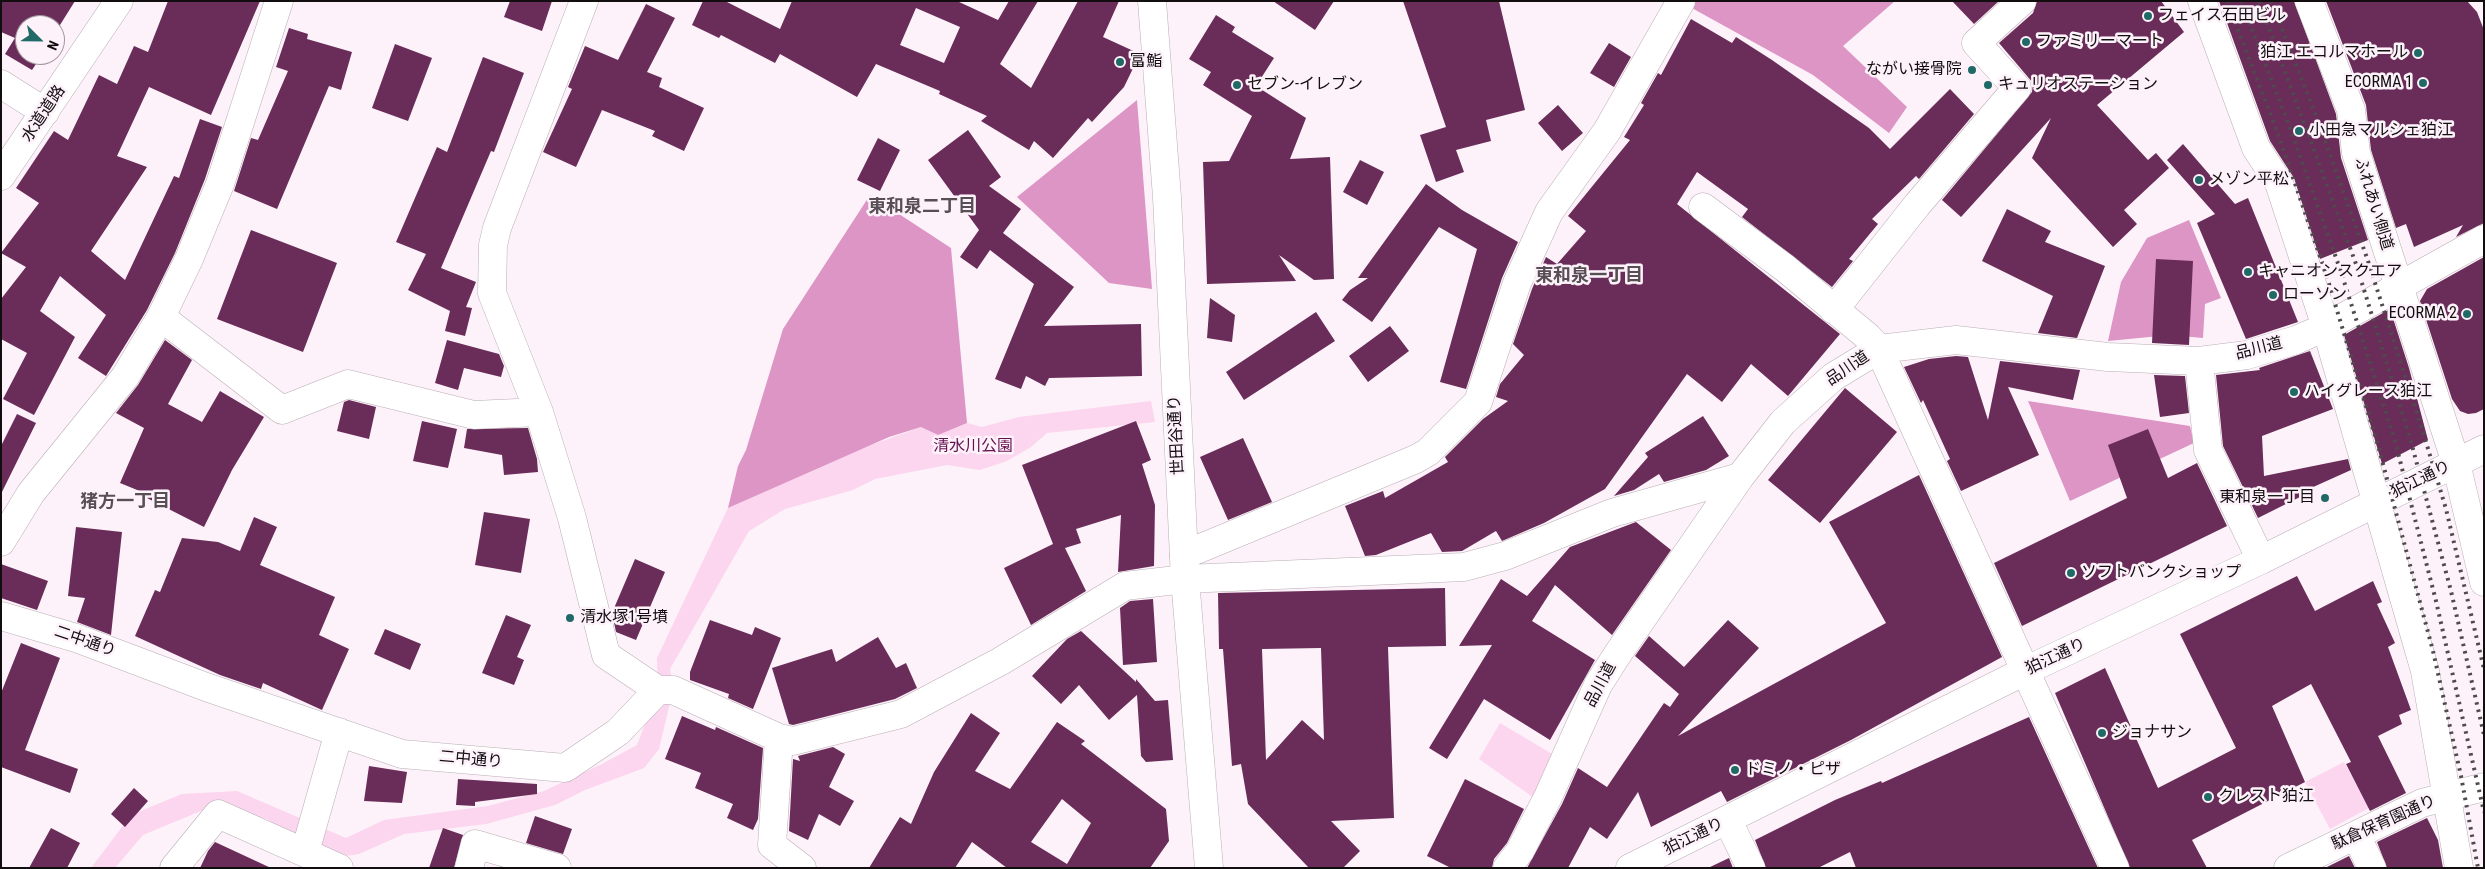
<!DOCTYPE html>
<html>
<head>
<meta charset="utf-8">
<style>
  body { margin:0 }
  #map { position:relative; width:2485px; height:869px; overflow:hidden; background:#fdf2f9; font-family:"Roboto Condensed",sans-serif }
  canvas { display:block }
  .frame { position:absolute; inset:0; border:2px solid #120e10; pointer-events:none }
  .north { position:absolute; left:15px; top:15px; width:50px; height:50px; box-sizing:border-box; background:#fdf2f9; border:1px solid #9f979c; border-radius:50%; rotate:113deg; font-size:14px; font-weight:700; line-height:20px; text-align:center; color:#120e10 }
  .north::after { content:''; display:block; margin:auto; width:18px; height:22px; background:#1f6a66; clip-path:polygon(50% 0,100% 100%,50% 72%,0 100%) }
</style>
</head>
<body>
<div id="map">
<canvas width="2485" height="869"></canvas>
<div class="frame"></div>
<div class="north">N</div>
</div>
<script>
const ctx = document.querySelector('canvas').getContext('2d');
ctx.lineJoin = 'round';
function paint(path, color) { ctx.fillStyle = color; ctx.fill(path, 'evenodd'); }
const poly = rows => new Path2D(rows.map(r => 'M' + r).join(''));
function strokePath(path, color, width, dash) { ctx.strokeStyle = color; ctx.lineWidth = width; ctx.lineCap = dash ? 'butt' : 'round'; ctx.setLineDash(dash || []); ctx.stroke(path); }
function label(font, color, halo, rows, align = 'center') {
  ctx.font = font + ' "Roboto Condensed","Noto Sans JP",sans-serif'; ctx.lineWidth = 5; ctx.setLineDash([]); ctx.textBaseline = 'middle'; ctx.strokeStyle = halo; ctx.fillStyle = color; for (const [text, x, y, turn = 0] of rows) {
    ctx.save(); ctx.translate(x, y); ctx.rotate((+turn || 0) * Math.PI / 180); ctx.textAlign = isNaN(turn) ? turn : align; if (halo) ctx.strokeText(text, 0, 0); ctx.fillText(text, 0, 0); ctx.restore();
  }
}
paint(poly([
  [1151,401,1155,422,1047,433,1031,447,1007,461,980,470,947,465,875,479,853,490,785,509,749,531,670,669,673,690,659,749,644,768,585,790,555,805,486,824,404,834,359,854,339,857,293,837,267,819,231,810,208,808,143,835,115,868,91,868,131,815,182,794,237,791,346,838,384,820,488,806,544,791,602,764,637,745,658,690,657,658,728,508,852,452,921,427,938,435,967,423,982,427,1019,417],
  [1500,723,1564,761,1544,805,1479,759],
  [2344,762,2369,808,2330,829,2305,782]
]), '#fcd5ee');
paint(poly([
  [1895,1,1843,46,1907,107,1889,133,1813,75,1681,2],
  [1137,100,1152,289,1109,283,1017,197],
  [870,195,951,248,967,423,938,435,921,427,889,437,728,508,738,466,746,450,783,329],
  [2189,220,2221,298,2205,304,2203,338,2170,335,2108,341,2121,282,2147,238],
  [2028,401,2190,426,2194,443,2070,501]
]), '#dc95c5');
paint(poly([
  [1,1,75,1,55,33,55,25,25,25,25,55,42,55,32,70,5,54,15,38,1,32],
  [168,1,260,1,211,115,149,87,117,156,147,167,91,251,125,280,174,176,179,178,200,119,222,127,205,179,175,253,147,310,106,376,78,358,106,315,60,276,40,311,75,337,34,415,3,399,27,353,1,339,1,299,26,267,1,253,39,203,16,188,54,131,68,140,99,75,117,84,134,46,148,52],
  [510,1,552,1,542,31,504,17],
  [703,1,725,1,780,29,792,1,957,1,998,20,1009,1,1038,1,1000,64,1031,88,1078,1,1119,1,1103,37,1140,54,1124,87,1092,122,1088,118,1053,158,1034,141,1029,150,981,121,987,116,939,94,940,91,876,64,857,97,780,54,775,63,721,35,719,38,692,25],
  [916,8,960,27,944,63,900,45],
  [1273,1,1334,1,1315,30],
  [1403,1,1499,1,1525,110,1486,120,1491,141,1456,150,1464,172,1436,182,1420,135,1446,127],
  [1952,1,1999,1,1974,24],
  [2037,1,2161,1,2184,32,2097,105,2148,160,2156,153,2169,168,2124,210,2137,224,2113,247,2032,158,2051,118,1961,217,1942,200,2032,92,2033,83,1999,43,2033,13],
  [2219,1,2294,1,2336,114,2341,158,2368,240,2320,259,2294,178,2270,141],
  [2326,1,2467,1,2477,12,2484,30,2484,223,2456,237,2463,225,2414,247,2406,224,2396,228,2371,150,2366,105],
  [646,4,675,18,647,72,662,78,659,87,704,108,684,151,652,136,655,131,602,110,576,167,543,152,572,89,568,87,585,46,618,60],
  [1216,15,1235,27,1232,32,1274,58,1256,86,1306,118,1290,159,1330,157,1334,279,1314,280,1279,255,1296,281,1207,284,1203,162,1229,161,1252,116,1203,85,1211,72,1189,59],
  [1691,19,1732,43,1736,37,1772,60,1869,128,1890,149,1950,89,1974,114,1919,179,1916,176,1872,219,1878,224,1849,259,1853,261,1832,287,1742,217,1748,209,1697,172,1677,204,1840,334,1788,396,1751,364,1722,402,1687,374,1605,489,1544,523,1502,541,1496,531,1462,551,1442,552,1431,533,1376,555,1365,556,1345,506,1383,491,1385,498,1448,462,1445,457,1483,419,1508,401,1496,397,1500,384,1524,355,1513,344,1532,289,1546,257,1557,264,1586,231,1568,216,1630,140,1624,137,1644,105,1641,103,1658,73,1661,75],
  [289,28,308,34,307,39,352,52,341,90,329,86,277,209,234,191,251,138,258,140,288,71,276,67],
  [1609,43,1631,57,1614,87,1590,73],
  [395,44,432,58,408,121,372,108],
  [483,57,524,73,494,152,491,151,441,268,476,282,466,307,472,308,465,336,445,331,450,311,408,290,426,254,396,242,437,147,447,152],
  [1558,105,1583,133,1562,151,1538,123],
  [968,130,1001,177,989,186,1021,209,1003,233,1074,287,1044,326,1141,324,1142,376,1049,378,1045,386,1026,376,1021,389,995,379,1034,284,990,250,977,269,960,257,979,230,928,160],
  [878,138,900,150,880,191,857,180],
  [2183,144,2235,204,2248,198,2298,322,2246,339,2197,223,2215,214,2167,160],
  [1360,160,1384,172,1367,205,1343,192],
  [1426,184,1462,210,1518,242,1502,278,1466,389,1440,382,1477,249,1439,227,1372,322,1342,300,1350,290,1368,278,1358,278],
  [2007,209,2051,231,2045,242,2105,266,2077,338,2038,333,2053,296,1982,261],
  [251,230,337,263,303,352,217,319],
  [2484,257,2484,409,2476,413,2468,414,2460,411,2452,399,2420,301,2427,289],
  [2156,259,2193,261,2189,345,2152,343],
  [1210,298,1235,315,1232,342,1207,338],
  [2390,309,2409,368,2428,440,2382,464,2344,335],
  [1316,312,1335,341,1244,400,1226,372],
  [1390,326,1409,351,1368,382,1349,356],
  [165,340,192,360,168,404,202,422,220,391,264,417,232,470,204,527,145,497,147,494,120,483,144,428,116,413,138,385],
  [447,340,499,354,504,366,501,377,464,368,458,390,435,383],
  [2310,351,2333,409,2262,436,2264,476,2348,459,2351,470,2311,488,2312,491,2258,518,2223,446,2216,375,2260,370,2259,368],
  [1956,356,1968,357,1988,420,2000,361,2080,370,2073,400,2008,387,2039,455,1961,491,1947,461,1950,459,1923,400,1921,403,1904,367,1929,359],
  [2154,375,2185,376,2189,413,2160,417],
  [1845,388,1897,432,1820,523,1768,480],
  [349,400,376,407,369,439,337,431,344,402],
  [17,414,36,423,1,494,1,446],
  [1703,416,1729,456,1706,470,1664,482,1659,474,1634,490,1614,496,1648,457,1645,453],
  [422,421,457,429,448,468,413,461],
  [1136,421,1151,460,1142,464,1155,505,1154,566,1118,572,1121,515,1076,529,1081,543,1065,548,1086,591,1031,625,1004,568,1053,544,1022,465],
  [528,428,537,459,538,472,504,475,502,455,464,448,467,429],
  [2148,429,2168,478,2197,463,2227,526,2022,626,1994,563,2127,498,2108,445],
  [1243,438,1272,502,1228,520,1200,457],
  [1919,475,2002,657,1851,740,1727,802,1721,791,1651,827,1638,792,1607,839,1590,827,1568,868,1527,868,1562,804,1578,768,1607,787,1664,703,1670,707,1679,694,1635,656,1649,636,1684,667,1728,620,1759,648,1678,736,1886,623,1829,522],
  [484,512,530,519,521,573,475,565],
  [254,517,277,527,260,565,335,597,319,635,349,649,322,710,263,683,261,689,220,675,135,636,155,590,160,592,182,538,218,542,240,551],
  [1636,522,1671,550,1612,635,1555,585,1532,621,1595,660,1550,740,1484,699,1447,759,1429,748,1492,645,1459,646,1501,579,1527,596,1570,547],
  [76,527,122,532,111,635,77,622,85,598,68,596],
  [635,559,665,572,636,640,616,632,612,613],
  [1,564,48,581,37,610,1,598],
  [2297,576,2315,611,2373,581,2382,602,2377,604,2395,643,2388,647,2411,710,2399,715,2402,724,2378,736,2406,793,2370,811,2346,764,2351,762,2311,684,2272,706,2305,782,2192,840,2207,868,2130,868,2055,693,2105,668,2158,788,2236,748,2180,634],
  [1445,588,1446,646,1388,647,1394,818,1331,821,1360,851,1343,868,1309,868,1248,804,1241,764,1232,766,1223,649,1219,649,1218,593],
  [1321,648,1324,740,1302,720,1266,760,1262,649],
  [1153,599,1157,662,1123,665,1120,608,1130,601],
  [506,615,531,625,517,657,524,660,514,685,482,673],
  [710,620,752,635,755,627,781,638,753,709,728,698,729,694,690,680,690,672],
  [385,629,421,644,410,670,374,654],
  [1081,631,1136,682,1136,679,1155,701,1168,700,1173,760,1146,762,1141,756,1137,695,1109,720,1079,685,1061,704,1032,676,1067,639],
  [878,637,896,668,906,663,917,688,895,699,793,725,789,724,772,668,832,649,836,662],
  [21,643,60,658,25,750,78,769,70,793,1,767,1,693],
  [971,713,1000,733,975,771,1010,789,1057,722,1085,741,1081,744,1166,809,1169,841,1150,868,1007,868,972,842,955,868,869,868,900,817,911,824,934,772],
  [1062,799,1091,823,1067,864,1031,842],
  [682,716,715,730,716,727,763,748,758,819,753,830,727,818,733,804,695,788,701,773,665,759],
  [2029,717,2098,868,1856,868,1850,852,1818,868,1766,868,1755,840,1835,800,1881,781,1882,783],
  [833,747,845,754,829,787,854,801,840,826,819,814,808,840,789,831,793,759,800,761,798,756],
  [369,766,407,772,402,803,364,801],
  [458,779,537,784,537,794,475,802,475,806,456,805],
  [1465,779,1524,809,1507,843,1494,859,1492,868,1451,868,1427,856],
  [134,788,148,801,125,827,111,814],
  [535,816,572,829,563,854,526,843],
  [2427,818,2438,840,2443,868,2387,868,2377,842],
  [51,828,80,843,67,868,29,868],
  [443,828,463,835,454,868,429,868],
  [215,842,271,868,200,868,208,851],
  [2349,856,2355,868,2325,868],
  [1729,858,1733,868,1708,868]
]), '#6a2c59');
const minor = poly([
  [584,1,497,228,493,245,492,293,539,412,572,518,606,655,658,690],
  [2202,1,2256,148,2279,183,2326,327,2425,671,2459,868],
  [2309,1,2351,110,2356,153,2456,463,2484,582],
  [1,84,45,112],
  [1703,207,1785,268,1868,337,1879,349,2115,868],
  [1834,310,1917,205,2017,88,1976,43,2022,1],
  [161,317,282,410,348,384,474,415,539,412],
  [2199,361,2208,450,2261,560],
  [1,542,31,493,125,377,161,317,189,259,220,184,279,1],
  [1184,555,1416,459,1428,452,1478,402,1517,283,1549,212,1607,131,1681,1],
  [1,616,76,638,206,687,402,754,565,768,618,732,658,690,673,690,779,738,793,741,901,714,1001,661,1125,586,1185,579,1464,567,1505,556,1612,513,1740,477],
  [779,738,772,845,802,868],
  [1728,821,1751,868],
  [2356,835,2372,868],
  [305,852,339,732],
  [174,868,218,814,339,868],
  [469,868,475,844,557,868],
  [1507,868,1520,851,1548,797,1598,685,1617,655,1740,477,1783,422,1833,377,1879,349,1956,340,2108,357,2199,361,2247,355,2296,340,2326,327,2484,239],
  [2288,868,2422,803,2484,787]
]);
const major = poly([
  [1152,1,1167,197,1185,579,1209,868],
  [1,176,119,1],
  [1630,868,2027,670,2261,560,2484,449]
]);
strokePath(minor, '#b9aeb5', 29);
strokePath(major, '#b9aeb5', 29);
strokePath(minor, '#fff', 28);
strokePath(major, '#fff', 28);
strokePath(poly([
  [2227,1,2278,134,2326,274,2379,449,2433,651,2461,776,2478,868],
  [2241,1,2290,128,2340,269,2395,441,2436,601,2484,812],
  [2259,1,2356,264,2410,438,2451,591,2484,735],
  [2271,1,2317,118,2367,258,2423,432,2446,509,2484,669]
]), '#504a4e', 4, [2.5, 5]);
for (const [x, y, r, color] of [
  [2148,16,5,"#1f6a66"],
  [2026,42,5,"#1f6a66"],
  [2418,53,5,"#1f6a66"],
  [1120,62,5,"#1f6a66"],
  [1972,70,5,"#1f6a66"],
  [2423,83,5,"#1f6a66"],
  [1237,85,5,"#1f6a66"],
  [1988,85,5,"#1f6a66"],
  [2299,131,5,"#1f6a66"],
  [2199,180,5,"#1f6a66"],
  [2248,272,5,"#1f6a66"],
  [2273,295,5,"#1f6a66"],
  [2467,314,5,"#1f6a66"],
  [2294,392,5,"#1f6a66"],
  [2325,498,5,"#1f6a66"],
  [2071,573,5,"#1f6a66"],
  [570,618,5,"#1f6a66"],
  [2102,733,5,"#1f6a66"],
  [1735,770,5,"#1f6a66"],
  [2208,797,5,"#1f6a66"]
]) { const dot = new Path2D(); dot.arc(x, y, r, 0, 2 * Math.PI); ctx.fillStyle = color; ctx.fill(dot); strokePath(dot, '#fdf2f9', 2); }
label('16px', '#120e10', '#fdf2f9', [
  ["フェイス石田ビル",2158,16],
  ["ファミリーマート",2036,42],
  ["狛江 エコルマホール",2408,53,"right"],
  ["富鮨",1130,62],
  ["ながい接骨院",1962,70,"right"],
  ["ECORMA 1",2413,83,"right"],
  ["セブン-イレブン",1247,85],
  ["キュリオステーション",1998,85],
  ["小田急マルシェ狛江",2309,131],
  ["メゾン平松",2209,180],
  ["キャニオンスクエア",2258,272],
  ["ローソン",2283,295],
  ["ECORMA 2",2457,314,"right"],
  ["ハイグレース狛江",2304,392],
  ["東和泉一丁目",2315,498,"right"],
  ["ソフトバンクショップ",2081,573],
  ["清水塚1号墳",580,618],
  ["ジョナサン",2112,733],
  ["ドミノ・ピザ",1745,770],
  ["クレスト狛江",2218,797]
], 'left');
label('16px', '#120e10', '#fdf2f9', [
  ["水道道路",44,114,-56],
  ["ふれあい側道",2373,204,73],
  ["品川道",2259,349,-14],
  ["品川道",1848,369,-34],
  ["世田谷通り",1177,435,-93],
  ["狛江通り",2421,480,-26],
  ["二中通り",85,642,19],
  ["狛江通り",2056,657,-25],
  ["品川道",1601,685,-62],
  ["二中通り",471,760,5],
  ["駄倉保育園通り",2384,823,-24],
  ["狛江通り",1694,837,-26]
]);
label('16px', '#651152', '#fdf2f9', [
  ["清水川公園",973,447]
]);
label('bold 18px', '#584f55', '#fdf2f9', [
  ["東和泉二丁目",922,207],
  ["東和泉一丁目",1589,276],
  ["猪方一丁目",125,502]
]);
</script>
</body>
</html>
